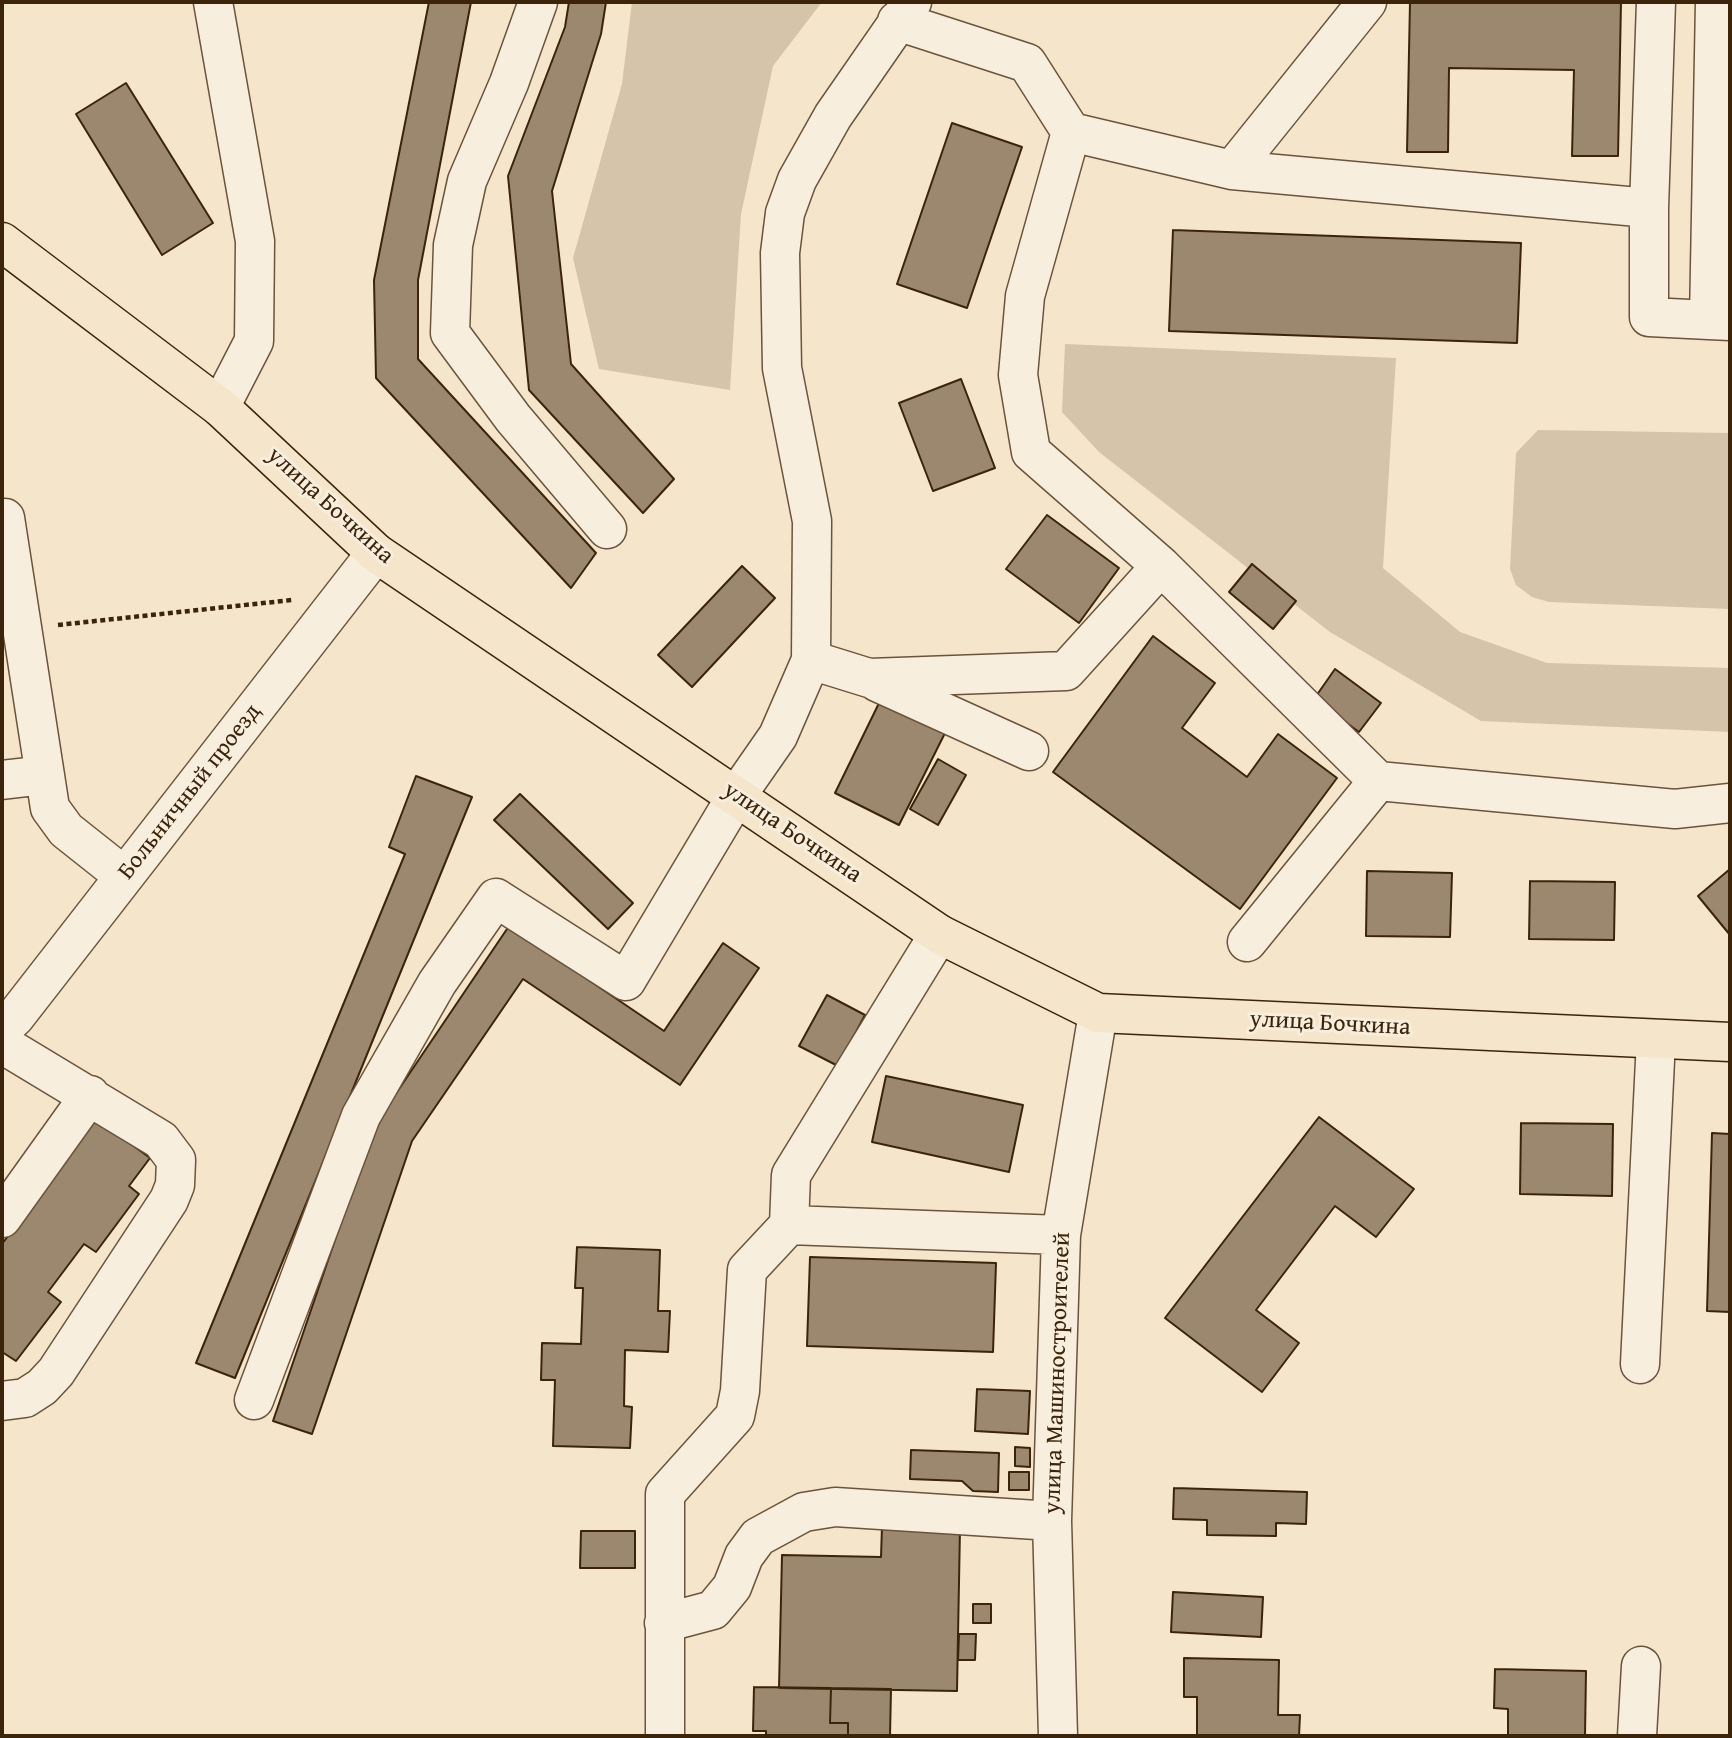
<!DOCTYPE html>
<html>
<head>
<meta charset="utf-8">
<style>
  body { margin:0 }
  #map { position:relative; width:1732px; height:1738px; overflow:hidden; background:#f4e5cb; font-family:"Gentium Book Plus",serif }
  canvas { display:block }
  .frame { position:absolute; inset:0; border:4px solid #3c240b; pointer-events:none }
</style>
</head>
<body>
<div id="map">
<canvas width="1732" height="1738"></canvas>
<div class="frame"></div>
</div>
<script>
const ctx = document.querySelector('canvas').getContext('2d');
ctx.lineJoin = 'round';
function paint(path, color) { ctx.fillStyle = color; ctx.fill(path, 'evenodd'); }
const poly = rows => new Path2D(rows.map(r => 'M' + r).join(''));
function strokePath(path, color, width, dash) { ctx.strokeStyle = color; ctx.lineWidth = width; ctx.lineCap = dash ? 'butt' : 'round'; ctx.setLineDash(dash || []); ctx.stroke(path); }
function label(font, color, halo, rows, align = 'center') {
  ctx.font = font + ' "Gentium Book Plus",serif'; ctx.lineWidth = 6; ctx.setLineDash([]); ctx.textBaseline = 'middle'; ctx.strokeStyle = halo; ctx.fillStyle = color; for (const [text, x, y, turn = 0] of rows) {
    ctx.save(); ctx.translate(x, y); ctx.rotate((+turn || 0) * Math.PI / 180); ctx.textAlign = isNaN(turn) ? turn : align; if (halo) ctx.strokeText(text, 0, 0); ctx.fillText(text, 0, 0); ctx.restore();
  }
}
paint(poly([
  [632,2,822,2,773,66,741,214,730,390,599,369,573,258,622,84],
  [1065,344,1396,358,1383,568,1460,632,1547,663,1730,668,1730,732,1481,721,1330,632,1099,452,1062,412],
  [1538,430,1730,433,1730,609,1549,602,1532,597,1516,585,1510,569,1516,453]
]), '#d5c4aa');
const building = poly([
  [429,2,471,2,418,280,418,359,596,553,571,588,376,378,374,280,429,2],
  [569,2,606,2,601,34,552,191,571,364,674,479,643,513,529,390,508,176,565,27,569,2],
  [1410,2,1621,2,1618,156,1572,156,1574,70,1449,68,1448,152,1407,152,1410,2],
  [126,83,213,223,162,255,76,114,126,83],
  [952,123,1022,147,967,308,897,284,952,123],
  [1173,230,1521,243,1517,343,1169,331,1173,230],
  [961,379,995,468,933,491,899,403,961,379],
  [1047,515,1119,568,1079,623,1006,569,1047,515],
  [1252,564,1296,601,1273,629,1229,592,1252,564],
  [742,566,775,598,692,687,658,655,742,566],
  [1153,636,1215,683,1182,728,1247,777,1278,734,1337,778,1240,909,1053,772,1153,636],
  [1335,669,1381,703,1359,732,1314,699,1335,669],
  [882,697,947,729,899,825,835,793,882,697],
  [938,759,966,775,938,825,910,809,938,759],
  [416,776,472,797,235,1378,196,1363,405,854,389,847,416,776],
  [520,794,633,903,608,929,494,820,520,794],
  [1730,869,1730,935,1698,896,1730,869],
  [1367,871,1452,873,1450,937,1366,936,1367,871],
  [1530,881,1615,882,1614,940,1529,939,1530,881],
  [509,926,664,1031,723,943,759,968,680,1085,523,979,412,1141,312,1434,273,1421,374,1126,509,926],
  [827,995,865,1015,838,1066,799,1046,827,995],
  [886,1076,1023,1105,1009,1172,872,1142,886,1076],
  [1319,1117,1414,1189,1376,1237,1335,1206,1256,1310,1299,1343,1262,1392,1165,1318,1319,1117],
  [96,1118,150,1158,129,1186,139,1194,96,1252,84,1244,48,1292,61,1302,16,1361,2,1352,2,1244,96,1118],
  [1521,1123,1613,1124,1612,1196,1520,1194,1521,1123],
  [1712,1133,1730,1134,1730,1312,1707,1311,1712,1133],
  [577,1247,660,1250,658,1311,670,1311,668,1352,625,1350,624,1406,632,1407,630,1448,553,1446,555,1380,541,1380,542,1343,581,1344,583,1288,575,1288,577,1247],
  [810,1257,996,1263,993,1352,807,1346,810,1257],
  [977,1389,1030,1391,1028,1434,975,1431,977,1389],
  [1015,1447,1030,1448,1030,1467,1015,1466,1015,1447],
  [911,1450,999,1453,998,1492,973,1491,962,1481,910,1479,911,1450],
  [1009,1472,1029,1472,1029,1490,1009,1490,1009,1472],
  [1174,1488,1307,1492,1306,1524,1276,1523,1276,1536,1207,1535,1207,1520,1173,1519,1174,1488],
  [882,1526,960,1528,957,1691,779,1688,782,1555,881,1557,882,1526],
  [581,1531,635,1531,635,1568,580,1568,581,1531],
  [1173,1592,1263,1597,1261,1637,1171,1632,1173,1592],
  [973,1604,991,1604,991,1623,973,1623,973,1604],
  [959,1634,976,1634,975,1660,958,1660,959,1634],
  [1184,1658,1279,1660,1278,1715,1300,1715,1299,1736,1197,1736,1197,1697,1184,1697,1184,1658],
  [1495,1669,1586,1671,1585,1736,1508,1736,1508,1709,1494,1708,1495,1669],
  [754,1687,831,1688,830,1723,848,1723,848,1736,766,1736,766,1731,753,1731,754,1687],
  [831,1688,891,1689,890,1736,848,1736,848,1723,830,1723,831,1688]
]);
paint(building, '#9c886f');
strokePath(building, '#3c240b', 2);
const minor = poly([
  [213,2,255,241,254,341,220,407],
  [538,2,509,83,467,181,453,245,450,333,513,418,607,529],
  [1715,2,1709,320,1730,321],
  [897,21,1027,63,1071,132,1025,296,1018,375,1031,452,1161,566],
  [1071,132,1232,170,1367,2],
  [1232,170,1649,208,1656,2],
  [1649,208,1649,317,1709,320],
  [5,518,50,808,66,830,124,876],
  [811,660,869,678,1066,671,1161,566,1378,781],
  [877,682,1029,751],
  [2,780,45,775],
  [1247,942,1378,781,1675,809,1730,803],
  [2,1029,15,1017,376,553],
  [2,1044,161,1140,176,1160,175,1185,169,1200,56,1372,42,1387,25,1398,2,1401],
  [2,1218,90,1095],
  [789,1225,1061,1235],
  [1640,1364,1656,1040],
  [254,1400,361,1116,437,983,496,898,626,981,737,795,778,736,811,660,812,521,782,368,780,253,785,213,797,180,833,116,912,2],
  [664,1623,713,1610,732,1587,744,1556,758,1537,804,1512,835,1507,1052,1521],
  [665,1736,665,1494,735,1416,740,1391,747,1270,789,1225,791,1175,939,934],
  [1058,1736,1052,1521,1061,1235,1098,1013],
  [1637,1736,1641,1666]
]);
const major = poly([
  [2,242,220,407,376,553,939,934,1098,1013,1730,1042]
]);
strokePath(minor, '#6a543b', 41);
strokePath(major, '#3c240b', 41);
strokePath(poly([
  [58,625,292,600]
]), '#3c240b', 4.5, [5, 3.5]);
strokePath(minor, '#f8eedd', 38);
strokePath(major, '#f4e5cb', 38);
label('24px', '#3c240b', '#f8eedd', [
  ["улица Бочкина",330,506,42],
  ["Больничный проезд",190,792,-52],
  ["улица Бочкина",792,833,34],
  ["улица Бочкина",1330,1024,3],
  ["улица Машиностроителей",1058,1373,-88]
]);
</script>
</body>
</html>
